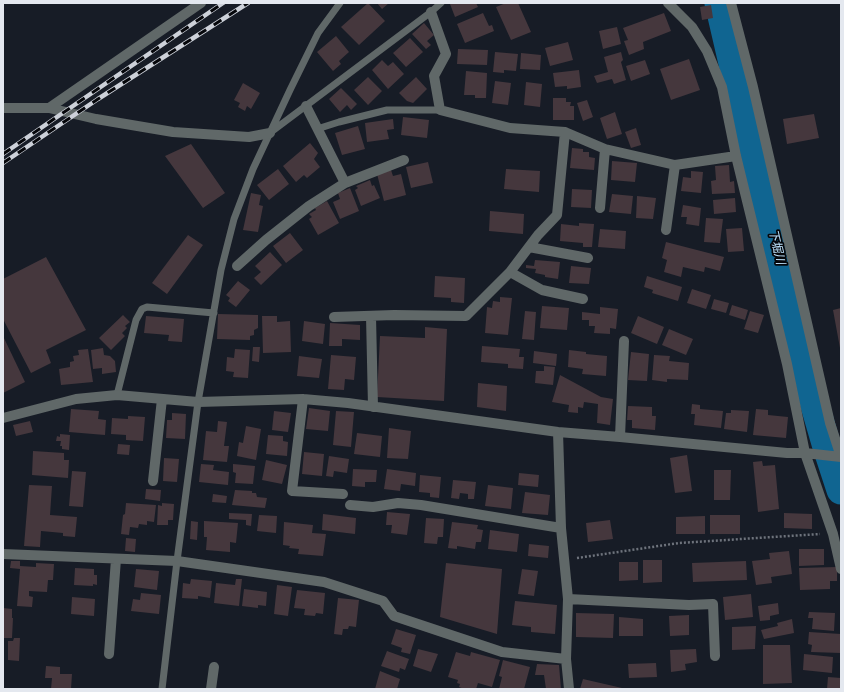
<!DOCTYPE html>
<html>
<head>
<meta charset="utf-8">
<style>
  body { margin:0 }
  #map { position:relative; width:844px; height:692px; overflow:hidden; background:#171c26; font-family:"Sofia Sans Condensed",sans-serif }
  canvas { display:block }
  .frame { position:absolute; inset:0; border:4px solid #e4e8ef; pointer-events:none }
</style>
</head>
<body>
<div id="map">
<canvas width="844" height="692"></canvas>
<div class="frame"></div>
</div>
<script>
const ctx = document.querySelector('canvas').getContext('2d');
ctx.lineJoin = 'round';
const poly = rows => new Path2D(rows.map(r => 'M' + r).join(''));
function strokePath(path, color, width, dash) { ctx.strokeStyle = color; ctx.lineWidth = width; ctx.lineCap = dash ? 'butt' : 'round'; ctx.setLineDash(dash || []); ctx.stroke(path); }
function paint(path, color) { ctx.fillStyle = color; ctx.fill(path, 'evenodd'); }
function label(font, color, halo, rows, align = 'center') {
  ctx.font = font + ' "Sofia Sans Condensed","Noto Sans JP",sans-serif'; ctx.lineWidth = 3.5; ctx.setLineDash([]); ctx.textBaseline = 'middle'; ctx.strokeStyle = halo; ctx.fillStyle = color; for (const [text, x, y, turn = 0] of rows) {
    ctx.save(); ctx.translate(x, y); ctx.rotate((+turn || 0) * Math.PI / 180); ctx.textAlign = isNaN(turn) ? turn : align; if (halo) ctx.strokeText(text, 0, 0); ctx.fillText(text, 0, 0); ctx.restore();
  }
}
strokePath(poly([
  [719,3,757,167,788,293,809,385,827,447,841,490]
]), '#106591', 29);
paint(poly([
  [368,3,385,21,359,45,341,27],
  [377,3,389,3,382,9],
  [451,3,476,3,478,7,455,17,450,4],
  [506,3,518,3,531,32,511,40,496,7],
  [711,5,713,18,702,20,700,7],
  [483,13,489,26,492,25,494,31,465,43,457,24],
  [664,13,671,31,643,42,644,49,629,55,624,41,628,40,623,28],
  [424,23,434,35,427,41,431,45,426,49,412,34],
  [617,27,621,44,603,49,599,31],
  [336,36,349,52,339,61,341,64,333,71,317,52],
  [410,38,423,52,406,67,393,53],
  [568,42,573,60,550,66,545,48],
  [458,49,488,50,487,65,457,64],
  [495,52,518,54,516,71,504,70,504,73,493,72],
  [621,52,623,60,621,62,626,80,614,84,612,79,597,83,594,76,608,72,604,57],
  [521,53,541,55,540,70,520,69],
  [689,59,700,90,671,100,660,69],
  [382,60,388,66,393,62,404,74,388,89,372,70],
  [645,60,650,74,631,81,626,66],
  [579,70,581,87,567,89,567,86,555,87,553,73],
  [466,71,487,73,486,98,475,98,475,95,464,95],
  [368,77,382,91,368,105,354,90],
  [416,77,427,89,413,103,407,101,399,93],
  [495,81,511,83,508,105,492,103],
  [526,82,542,84,540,107,524,105],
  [243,83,260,93,251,109,247,106,245,111,238,107,240,103,234,100],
  [341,88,357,104,351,110,347,105,340,112,329,99],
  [553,98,566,98,566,102,571,102,570,106,574,106,574,120,553,120],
  [587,100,593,117,583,121,577,103],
  [615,112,622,134,607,139,600,118],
  [814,114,819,138,787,144,783,119],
  [403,117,429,120,427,138,401,135],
  [393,119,394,129,387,130,389,139,367,142,365,123],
  [358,126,365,149,342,155,335,133],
  [636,128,641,145,631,148,625,132],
  [310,143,318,153,314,159,320,167,307,178,304,175,296,182,283,166],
  [191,144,225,193,203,208,165,156],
  [572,148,583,149,583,152,589,152,589,157,595,158,594,170,570,168],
  [612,161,637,163,635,182,611,180],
  [428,162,433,183,411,188,406,167],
  [729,165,730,182,734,181,735,193,712,194,711,181,716,180,715,166],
  [278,169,289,184,269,200,257,185],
  [506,169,540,171,539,192,504,189],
  [391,170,393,176,401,174,406,195,384,201,377,174],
  [691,171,703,172,701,193,681,191,683,177,691,178],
  [370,180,372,186,374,185,380,198,361,206,355,190,358,188,356,186],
  [350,188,359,211,340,219,333,202,340,199,338,193],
  [572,189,592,190,591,208,571,207],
  [251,193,261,195,259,205,263,206,258,232,243,230],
  [612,194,633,196,631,214,609,212],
  [637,196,656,198,653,219,636,218],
  [735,198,736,212,714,214,713,200],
  [327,201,339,223,318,235,309,219,312,217,309,214,316,210,315,208],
  [683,205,701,208,699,226,686,224,687,217,681,217],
  [490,211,524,214,523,234,489,231],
  [706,218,723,219,720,243,704,242],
  [579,223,594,224,592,247,583,247,583,243,560,241,561,224,579,226],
  [742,228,744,251,728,252,726,229],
  [600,229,626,231,625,249,598,247],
  [290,233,303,250,286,263,273,246],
  [188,235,203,245,167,294,152,283],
  [666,242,724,257,720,271,705,267,704,272,683,267,681,277,664,272,667,260,662,258],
  [270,252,282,265,261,285,254,278,261,272,255,266],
  [46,257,86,330,46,350,51,363,31,373,3,319,3,279],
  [535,260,560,262,558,279,545,277,545,275,535,273,536,269,526,268,526,265,534,266],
  [571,266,591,268,589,284,569,283],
  [435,276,465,278,464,303,451,302,451,298,434,297],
  [647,276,682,287,678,301,652,293,653,290,644,287],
  [238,281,250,290,236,307,228,301,230,298,226,295],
  [692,289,711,295,706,309,687,303],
  [500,297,512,298,508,335,485,333,487,307,492,308,493,301,500,302],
  [714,299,729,303,726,313,711,309],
  [732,305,748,310,745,320,729,315],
  [542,306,569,308,567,330,540,328],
  [600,307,618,309,616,329,610,328,610,334,594,333,595,326,589,326,589,320,582,320,582,312,600,314],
  [841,308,841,348,840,348,833,310],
  [525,311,536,312,534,340,522,339],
  [750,311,764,315,758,333,744,329],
  [218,314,258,315,258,328,254,330,254,335,250,336,250,340,217,339],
  [123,315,130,322,125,326,127,328,122,333,125,336,111,350,99,338],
  [146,316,184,319,182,342,168,341,169,335,144,333],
  [262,316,277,316,277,322,290,321,291,352,263,353],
  [638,316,664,327,657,344,631,333],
  [304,321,325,324,323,344,302,341],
  [330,323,360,325,360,340,342,339,342,346,329,346],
  [425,327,447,329,444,401,377,397,380,336,425,338],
  [669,329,693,339,686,355,662,345],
  [3,336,25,382,3,393],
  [482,346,520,349,519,357,524,357,523,369,508,368,508,364,481,362],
  [253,347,260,347,259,362,252,361],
  [103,348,104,355,110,356,115,361,116,372,102,374,102,368,93,369,91,350],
  [88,349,93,382,61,385,59,369,70,367,70,362,74,361,73,356,79,355,78,350],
  [235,349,250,350,248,378,233,377,234,372,226,371,227,357,234,358],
  [569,350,586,352,586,354,607,356,606,376,582,374,583,369,568,367],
  [534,351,557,354,556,366,533,363],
  [631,352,649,354,647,381,628,380],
  [331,355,356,357,354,380,345,379,344,390,328,389],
  [654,355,670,356,669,361,689,363,688,380,667,379,667,382,652,380],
  [299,356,322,359,319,378,297,376],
  [544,366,555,367,553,385,535,383,536,371,544,371],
  [560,375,601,397,613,399,610,425,597,423,598,404,584,402,583,408,578,407,578,413,568,412,569,405,552,402],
  [478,383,507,386,506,411,477,407],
  [692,404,700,405,700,409,723,411,721,428,694,425,695,414,691,414],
  [628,406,652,407,652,416,656,416,655,430,632,428,632,420,627,420],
  [309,408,330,411,328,431,306,429],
  [71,409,99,411,98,419,106,420,105,435,69,432],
  [756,409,768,410,768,415,788,417,786,438,753,435],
  [731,410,749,411,747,432,724,429,726,413,731,413],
  [274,411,291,413,288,432,272,430],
  [336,411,354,412,351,447,333,445],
  [172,413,186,414,185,439,166,438,167,420,172,420],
  [128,416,145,417,143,441,126,440,126,435,111,434,112,418,128,419],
  [30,421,33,432,16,436,13,425],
  [218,421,227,422,224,446,229,446,227,462,203,460,206,431,217,432],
  [246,426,261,429,256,460,237,456,239,442,243,443],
  [389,428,411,431,408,459,387,458],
  [357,433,382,436,380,457,354,454],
  [60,434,70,435,69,450,62,449,62,446,60,446,61,441,56,441,57,436,60,437],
  [268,435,283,436,283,441,288,442,287,456,266,454],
  [118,444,130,445,129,455,117,454],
  [33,451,64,453,64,460,69,460,68,478,32,475],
  [304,452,324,454,322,476,302,474],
  [687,455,692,491,675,493,670,458],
  [329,456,349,459,347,473,334,471,333,477,326,476],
  [164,458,179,459,177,482,163,481],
  [266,460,287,465,282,484,262,480],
  [762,461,763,466,775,465,779,509,758,512,753,462],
  [201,464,214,465,213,470,229,472,228,485,199,482],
  [233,464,255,466,253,484,235,483,236,473,233,472],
  [353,469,377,470,376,482,365,482,365,487,352,486],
  [387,469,416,473,415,486,401,484,400,491,384,489],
  [714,470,731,470,730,500,714,500],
  [72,471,86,472,83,507,69,506],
  [519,473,539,475,538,487,518,485],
  [420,475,441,477,439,498,430,497,430,493,419,492],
  [453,480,476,482,474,499,468,499,468,494,460,493,459,499,451,498],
  [29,485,52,486,50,515,77,517,75,537,63,536,63,533,41,531,40,547,24,546],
  [488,485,513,488,511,509,485,506],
  [146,489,161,490,160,501,145,499],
  [235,490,252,491,252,493,256,493,257,497,267,498,265,508,232,505],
  [525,492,550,495,548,515,522,513],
  [213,494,227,496,226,503,212,502],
  [126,503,156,505,154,522,147,521,147,525,139,524,138,528,130,527,129,535,121,534,123,515,125,514],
  [162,503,174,504,173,520,168,520,168,525,157,525,158,505,162,506],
  [387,512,410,514,407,535,391,533,392,525,386,525],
  [229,513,252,514,251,526,246,525,246,520,229,519],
  [784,513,812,514,812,529,784,528],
  [323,514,356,518,355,534,322,530],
  [259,515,277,516,276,533,257,531],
  [710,515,740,515,740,534,710,534],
  [705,516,705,534,676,534,676,517],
  [426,518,444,519,443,537,438,537,437,544,424,543],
  [610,520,613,539,588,542,586,523],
  [191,521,198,522,197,540,190,539],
  [204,521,238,523,236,543,230,542,230,552,206,550,207,537,204,537],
  [284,522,313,525,312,533,326,534,323,556,298,554,299,549,289,548,290,546,283,545],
  [452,522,478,525,477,529,483,530,481,542,476,542,475,549,457,546,457,549,448,548],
  [490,530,519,534,517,552,488,549],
  [126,538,136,539,135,552,125,551],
  [529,544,549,546,548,558,528,556],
  [799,549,824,549,824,565,799,566],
  [789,551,792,574,771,577,772,583,756,585,752,561,770,559,769,553],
  [643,560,662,560,662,582,643,583],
  [11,561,20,561,20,566,36,567,36,563,54,564,53,580,48,580,47,592,29,591,29,596,33,597,32,607,17,606,20,569,10,568],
  [746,561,747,580,693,582,692,563],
  [619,562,638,562,638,580,619,581],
  [446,563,502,569,497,634,440,617],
  [837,567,837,581,830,581,830,589,800,590,799,568],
  [75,568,94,569,94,575,97,575,97,585,93,584,93,586,74,585],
  [136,569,159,571,157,590,134,587],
  [522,569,538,571,534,596,518,594],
  [191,579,212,581,210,598,198,596,198,599,182,598,183,583,190,584],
  [236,579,242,579,239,606,214,603,216,583,235,585],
  [277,585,292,587,288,616,274,614],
  [244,589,267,592,266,606,258,605,258,608,242,606],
  [297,590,325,593,323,614,316,613,315,616,304,615,305,609,294,608],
  [141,593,161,595,159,614,131,611,133,599,140,600],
  [751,594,753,617,725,620,723,597],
  [72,597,95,599,94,616,71,614],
  [338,598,359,600,356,627,349,626,348,629,343,629,342,635,334,634],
  [515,601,557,605,555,634,531,632,531,627,512,625],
  [778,603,779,614,770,616,770,620,760,621,758,606],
  [3,608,12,609,12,618,13,618,12,638,3,638],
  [809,612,835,613,834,631,812,629,813,618,808,618],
  [576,613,614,614,613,638,576,637],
  [689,615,689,635,670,636,669,616],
  [619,617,643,619,643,636,619,636],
  [792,619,794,633,764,639,761,630,778,626,777,623],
  [756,626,755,649,732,650,732,627],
  [396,629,416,635,410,654,401,652,402,648,391,644],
  [809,632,841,634,841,653,811,652,812,645,808,644],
  [14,638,20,638,19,661,8,660,8,641,13,641],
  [763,645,790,645,792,683,763,684],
  [418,649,438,654,431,672,413,666],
  [696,649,697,662,685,664,686,670,671,672,670,650],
  [387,651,409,659,405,670,400,668,399,672,381,666],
  [456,652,470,656,471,652,500,660,492,687,478,683,476,689,464,689,459,687,460,684,457,683,458,680,448,677],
  [804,654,833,657,832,673,803,670],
  [503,660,530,667,524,689,499,689,502,677,499,676],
  [656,663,657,677,629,678,628,664],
  [537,664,559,665,561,689,546,689,544,675,535,675],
  [46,666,60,667,60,674,72,674,71,689,51,689,52,678,45,678],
  [380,671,400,679,397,689,375,689],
  [828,677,841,678,841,689,827,689],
  [583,679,622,688,622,689,580,689]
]), '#45373d');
strokePath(poly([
  [577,558,679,543,820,534]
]), '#6e737c', 2.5, [2, 2]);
strokePath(poly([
  [317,129,339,122,387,110,440,110],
  [271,132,431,12,441,3],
  [117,395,136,320,142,309,147,307,214,313],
  [162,689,177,561,198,402,221,270,234,219,253,169,290,90,318,33,340,3]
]), '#606868', 7);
strokePath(poly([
  [668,3,692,27,707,51,722,87,736,156,787,364,805,453,833,534,841,569],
  [731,3,753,87,830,423,841,457],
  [431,12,446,54,434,76,440,110,510,128,565,132,605,149,675,165,736,156],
  [306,106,345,183],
  [3,108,49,108,96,119,173,132,249,137,270,133],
  [49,108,201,3],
  [600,208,605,149],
  [666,230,675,165],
  [529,247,588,258],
  [237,266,266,240,309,206,345,183,404,160],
  [510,272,542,290,583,299],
  [371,316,373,407],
  [334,317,394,315,466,316,510,272,538,235,557,215,565,132],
  [303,399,292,491,343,494],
  [3,418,76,399,117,395,198,402,303,399,348,403,558,432,620,437,787,453,805,453,841,457],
  [558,432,561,528,568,599,566,659,569,689],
  [620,437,624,341],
  [153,481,162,399],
  [350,505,373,507,398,503,421,505,561,528],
  [3,554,177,561,324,582,383,601,394,616,502,652,566,659],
  [568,599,689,605,713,604,715,656],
  [109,654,116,559],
  [211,689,214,667]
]), '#606868', 10);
const rail = poly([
  [3,154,223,3],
  [3,163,98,99,248,3]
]);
strokePath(rail, '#cdd1d9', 4.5);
strokePath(rail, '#05060a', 3, [9]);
label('italic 12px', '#bce1fb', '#05060a', [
  ["下堀川",776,247,77]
]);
</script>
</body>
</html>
